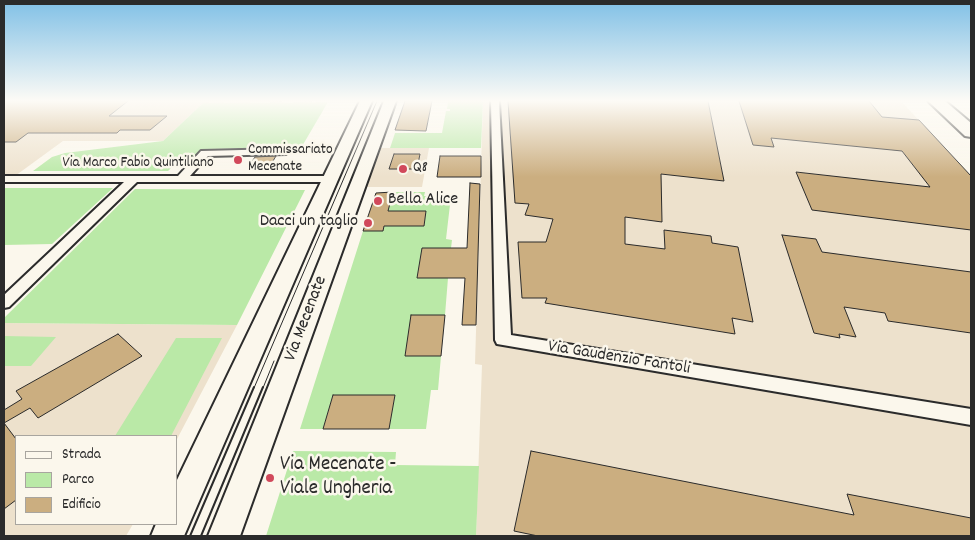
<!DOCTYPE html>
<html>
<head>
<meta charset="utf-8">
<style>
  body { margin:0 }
  #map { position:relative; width:975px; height:540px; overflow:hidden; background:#fbf7ec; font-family:Dekko,sans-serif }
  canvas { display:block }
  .frame { position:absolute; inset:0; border:5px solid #2b2b2b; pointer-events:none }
  .legend { position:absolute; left:15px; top:435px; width:162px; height:90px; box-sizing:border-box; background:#fbf7ec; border:1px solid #a8a59f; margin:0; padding:6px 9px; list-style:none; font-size:15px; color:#2b2b2b }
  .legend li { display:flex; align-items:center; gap:10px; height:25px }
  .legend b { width:25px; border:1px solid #a8a59f }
</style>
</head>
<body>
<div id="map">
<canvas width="975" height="540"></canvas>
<div class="frame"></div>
<ul class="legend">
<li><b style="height:6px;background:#fbf7ec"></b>Strada</li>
<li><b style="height:14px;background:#bae9a7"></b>Parco</li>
<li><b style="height:14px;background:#cbae80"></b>Edificio</li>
</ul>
</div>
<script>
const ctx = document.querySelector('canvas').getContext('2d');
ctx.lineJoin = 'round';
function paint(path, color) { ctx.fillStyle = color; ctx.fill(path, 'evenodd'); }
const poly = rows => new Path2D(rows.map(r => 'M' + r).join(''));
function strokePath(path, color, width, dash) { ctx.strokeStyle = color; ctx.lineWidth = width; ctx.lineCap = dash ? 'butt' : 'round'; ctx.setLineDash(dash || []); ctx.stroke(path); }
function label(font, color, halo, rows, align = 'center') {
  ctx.font = font + ' Dekko,sans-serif'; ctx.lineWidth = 5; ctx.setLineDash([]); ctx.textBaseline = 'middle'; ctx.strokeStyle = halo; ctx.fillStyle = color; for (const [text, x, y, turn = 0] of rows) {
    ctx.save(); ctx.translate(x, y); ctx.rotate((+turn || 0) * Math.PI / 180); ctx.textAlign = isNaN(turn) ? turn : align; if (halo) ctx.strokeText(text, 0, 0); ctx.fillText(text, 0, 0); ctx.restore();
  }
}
paint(poly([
  [4,101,329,101,203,103,163,141,63,141,4,184],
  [483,101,901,101,971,176,971,536,476,536,482,365,475,364],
  [372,148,429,148,422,187,358,187],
  [4,323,237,325,176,441,176,436,16,436,16,524,133,524,126,536,4,536]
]), '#ede1cc');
paint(poly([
  [448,101,483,101,481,148,390,148,395,133,442,133,446,111,450,111,450,109,447,109],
  [328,102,301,148,202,149,185,167,173,166,168,171,33,171,52,157,65,153,163,141,203,103],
  [4,188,113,188,52,244,4,245],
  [135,189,305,190,237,325,4,323,4,318],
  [393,192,425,192,424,196,451,196,446,239,452,240,451,248,422,248,417,278,448,278,445,315,412,315,405,356,441,356,438,390,431,390,426,429,389,429,395,395,333,395,323,429,300,429,363,231,384,226,424,226,426,212,388,211],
  [4,336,56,337,31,366,4,366],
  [176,338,222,338,171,436,115,436],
  [293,451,396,452,395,465,479,466,476,536,266,536]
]), '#bae9a7');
const building = poly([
  [4,101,128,101,109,116,167,116,150,130,120,130,117,133,28,133,16,142,4,142,4,101],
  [405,101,432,101,426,131,395,130,405,101],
  [508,101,708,101,724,181,661,174,662,222,625,217,625,244,665,249,664,230,711,236,712,243,738,247,753,322,732,318,735,334,545,303,547,298,522,298,518,242,546,242,553,219,525,215,529,204,515,203,508,101],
  [739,101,869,101,882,117,919,120,971,176,971,230,812,210,796,172,930,187,902,151,771,138,774,147,753,145,739,101],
  [394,154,420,154,417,169,389,169,394,154],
  [276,156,270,166,249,166,255,157,276,156],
  [440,156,481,156,481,177,437,177,440,156],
  [470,183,480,184,476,325,462,325,465,278,417,278,422,248,467,248,470,183],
  [393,192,388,211,426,211,424,226,384,226,383,231,363,231,376,193,393,192],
  [782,235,816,239,822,252,971,272,971,333,888,321,885,313,844,307,856,337,839,334,840,338,814,333,782,235],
  [411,315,445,315,441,356,405,356,411,315],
  [118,334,142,356,38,418,30,408,4,423,16,439,16,500,4,509,4,410,22,399,16,391,118,334],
  [333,395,395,395,389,429,323,429,333,395],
  [531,451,854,515,847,494,971,518,971,536,538,536,514,531,531,451]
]);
paint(building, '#cbae80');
strokePath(building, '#2b2b2b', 1);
const minor = poly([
  [491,101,499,101,511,335,971,409,971,425,497,344,495,340,491,101],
  [282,149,287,152,286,154,208,156,190,176,331,176,336,179,331,182,137,182,9,307,4,308,4,295,124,182,4,182,4,176,178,176,201,151,282,149]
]);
const secondary = poly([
  [360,101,372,101,184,536,151,536,156,524,176,524,176,482,360,101],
  [384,101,396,101,240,536,208,536,384,101]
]);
const motorway = poly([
  [928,101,945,101,971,123,971,137,965,136,928,101]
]);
strokePath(minor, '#2b2b2b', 4);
strokePath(secondary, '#2b2b2b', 4);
strokePath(motorway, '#2b2b2b', 4);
paint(minor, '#fbf7ec');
paint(secondary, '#fbf7ec');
paint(motorway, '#fbf7ec');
strokePath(poly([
  [254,388,377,101],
  [263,388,274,361]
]), '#2b2b2b', 1);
strokePath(poly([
  [190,536,254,387],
  [201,536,263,387]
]), '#2b2b2b', 2);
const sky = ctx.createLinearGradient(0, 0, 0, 177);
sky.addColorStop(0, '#80c0e6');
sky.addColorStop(0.57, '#fdfbf6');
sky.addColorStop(1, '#fdfbf600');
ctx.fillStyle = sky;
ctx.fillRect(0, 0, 975, 177);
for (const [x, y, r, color] of [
  [238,160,5,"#d1495b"],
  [403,169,5,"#d1495b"],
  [378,201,5,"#d1495b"],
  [368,223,5,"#d1495b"],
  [270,478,5,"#d1495b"]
]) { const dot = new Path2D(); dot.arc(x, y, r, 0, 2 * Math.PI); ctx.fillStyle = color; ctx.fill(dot); strokePath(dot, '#fbf7ec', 2); }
label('15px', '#2b2b2b', '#fbf7ec', [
  ["Commissariato",248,151],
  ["Mecenate",248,168],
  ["Q8",413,169]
], 'left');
label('15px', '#2b2b2b', '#fbf7ec', [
  ["Via Marco Fabio Quintiliano",138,164]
]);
label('18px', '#2b2b2b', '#fbf7ec', [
  ["Bella Alice",388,201],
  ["Dacci un taglio",358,223,"right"]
], 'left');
label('18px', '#2b2b2b', '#fbf7ec', [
  ["Via Mecenate",307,319,-69],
  ["Via Gaudenzio Fantoli",619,359,9]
]);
label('21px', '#2b2b2b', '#fbf7ec', [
  ["Via Mecenate -",280,466],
  ["Viale Ungheria",280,490]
], 'left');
</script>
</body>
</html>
